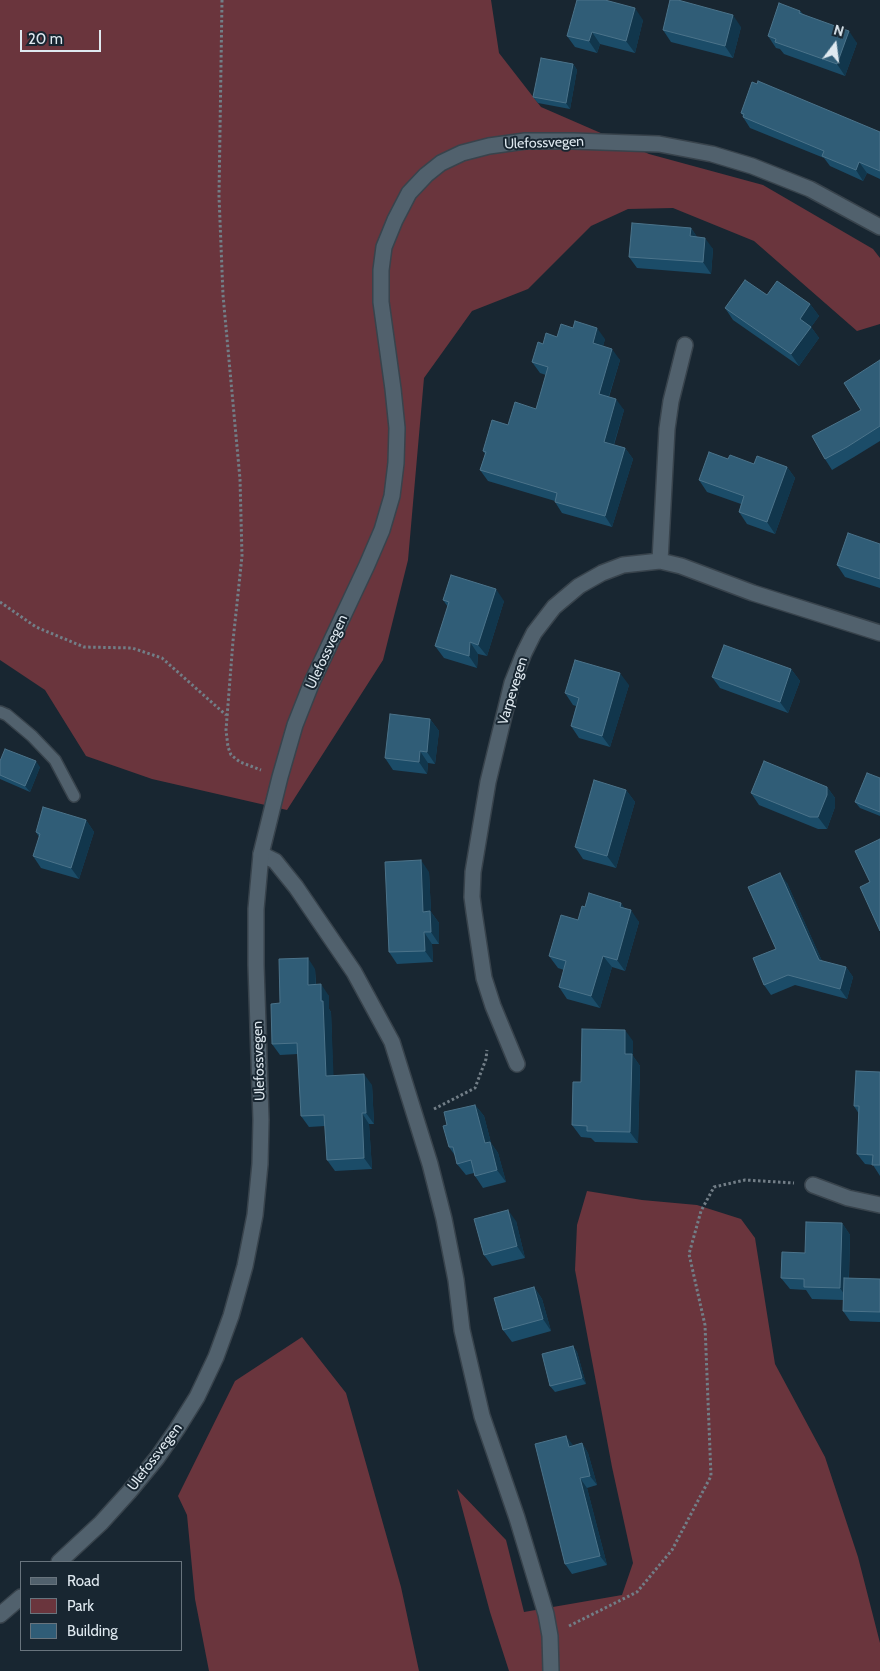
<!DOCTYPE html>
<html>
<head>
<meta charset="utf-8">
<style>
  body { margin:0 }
  #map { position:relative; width:880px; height:1671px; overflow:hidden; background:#182631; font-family:Cabin,sans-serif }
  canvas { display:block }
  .legend { position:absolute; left:20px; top:1561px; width:162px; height:90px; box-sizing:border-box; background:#182631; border:1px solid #68747d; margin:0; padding:6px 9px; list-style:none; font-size:15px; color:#dfe9f0 }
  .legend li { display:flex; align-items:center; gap:10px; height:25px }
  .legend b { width:25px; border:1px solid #68747d }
  .north { position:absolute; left:810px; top:20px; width:50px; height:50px; -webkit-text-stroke:4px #182631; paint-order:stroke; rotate:15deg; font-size:14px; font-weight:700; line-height:20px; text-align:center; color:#dfe9f0 }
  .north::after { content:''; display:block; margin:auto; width:18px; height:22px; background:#dfe9f0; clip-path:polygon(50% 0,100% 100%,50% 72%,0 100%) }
  .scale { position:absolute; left:20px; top:30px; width:81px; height:22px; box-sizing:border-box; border:2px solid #dfe9f0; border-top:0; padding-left:6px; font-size:15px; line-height:18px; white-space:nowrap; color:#dfe9f0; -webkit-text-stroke:4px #182631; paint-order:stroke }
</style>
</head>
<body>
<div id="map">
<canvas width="880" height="1671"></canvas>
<ul class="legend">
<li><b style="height:6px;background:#51616d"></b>Road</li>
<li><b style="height:14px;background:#6a353d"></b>Park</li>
<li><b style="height:14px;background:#305d77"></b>Building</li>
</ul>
<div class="north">N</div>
<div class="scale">20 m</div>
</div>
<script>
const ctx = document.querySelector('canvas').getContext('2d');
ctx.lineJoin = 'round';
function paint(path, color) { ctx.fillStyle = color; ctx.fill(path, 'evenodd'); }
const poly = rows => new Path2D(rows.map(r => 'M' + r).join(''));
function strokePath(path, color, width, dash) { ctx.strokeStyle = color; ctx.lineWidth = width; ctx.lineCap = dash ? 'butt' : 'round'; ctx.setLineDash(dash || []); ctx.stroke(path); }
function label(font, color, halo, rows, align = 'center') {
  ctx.font = font + ' Cabin,sans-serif'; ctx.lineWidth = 4; ctx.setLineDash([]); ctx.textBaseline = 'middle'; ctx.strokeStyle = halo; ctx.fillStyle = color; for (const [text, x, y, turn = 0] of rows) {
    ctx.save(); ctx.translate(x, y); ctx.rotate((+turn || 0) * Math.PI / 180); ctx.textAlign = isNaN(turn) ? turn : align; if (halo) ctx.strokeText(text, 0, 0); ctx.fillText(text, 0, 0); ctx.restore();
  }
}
paint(poly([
  [0,0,491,0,499,53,541,107,649,154,763,185,873,249,880,258,880,324,857,331,754,241,673,208,628,209,591,226,528,289,472,311,424,378,408,560,383,660,287,810,152,779,86,756,45,690,0,660],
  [587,1191,642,1200,697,1205,741,1219,755,1238,775,1364,825,1457,858,1557,880,1643,880,1671,509,1671,490,1612,457,1489,506,1540,524,1612,622,1595,633,1563,612,1467,575,1270,577,1225],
  [302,1337,346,1393,401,1587,419,1671,209,1671,195,1599,187,1515,178,1496,235,1381]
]), '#6a353d');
const lane = poly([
  [0,712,7,715,32,736,55,760,74,796]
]);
const street = poly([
  [660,561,667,429,671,401,685,345],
  [261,854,275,861,296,887,354,972,392,1042,430,1164,444,1219,456,1280,462,1330,482,1416,517,1518,546,1614,550,1636,551,1671],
  [517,1064,493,1006,484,978,474,912,472,897,473,872,488,782,512,683,524,653,534,633,554,607,579,586,602,573,623,565,660,561,681,566,753,593,880,633],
  [813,1185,848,1198,880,1205]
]);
const secondary = poly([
  [59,1562,101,1523,129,1492,157,1458,177,1429,197,1397,216,1357,231,1316,245,1266,255,1215,260,1164,261,1120,256,965,256,909,261,854,280,777,295,725,312,682,367,565,382,530,392,496,396,463,397,428,393,389,381,302,381,270,384,247,395,220,409,193,426,175,441,163,462,153,489,146,525,141,573,141,659,144,712,154,752,166,810,189,880,227],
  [0,1615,21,1597]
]);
strokePath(lane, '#38434c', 14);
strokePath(street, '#38434c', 18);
strokePath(secondary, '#38434c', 18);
strokePath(poly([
  [222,0,219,196,223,295,240,479,242,556,233,641,226,730,228,747,231,755,240,762,261,770],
  [0,602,36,627,84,647,132,648,162,658,226,715],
  [434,1109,475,1088,486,1059,487,1050],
  [569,1626,637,1592,672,1550,711,1476,705,1325,689,1254,701,1211,714,1187,745,1180,794,1183]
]), '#727e87', 3, [2.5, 2.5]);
strokePath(lane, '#51616d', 11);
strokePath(street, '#51616d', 15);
strokePath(secondary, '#51616d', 15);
paint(poly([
  [800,11,803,14,857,43,845,76,784,54,780,49,776,48,768,36],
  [643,20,635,53,600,44,597,53,575,47,567,36],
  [741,27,733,58,671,42,663,30],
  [573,64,577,70,570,109,538,103,533,97],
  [741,113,880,132,880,179,867,173,863,181,830,166,824,158,750,128,743,117,743,116],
  [691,228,697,237,713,249,711,274,637,268,629,257],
  [767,295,810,304,819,316,811,327,819,338,799,366,733,320,725,308],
  [557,337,605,339,603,346,620,360,609,397,624,410,614,445,625,448,633,459,612,527,562,513,555,502,555,501,488,481,480,470,485,454,483,451,508,425,536,409,546,375,540,373,532,362,543,344],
  [880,360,880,441,854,457,832,470,825,459,861,410],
  [728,459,754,464,787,467,795,478,775,534,747,524,739,512,741,504,707,492,699,480],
  [880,544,880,588,845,577,837,565],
  [443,600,504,601,487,656,478,654,477,668,444,658,435,646,448,607],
  [791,669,800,681,788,713,720,688,712,677],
  [629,685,610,747,579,738,571,726,576,706,573,705,565,693],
  [430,719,439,731,435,764,428,763,427,774,393,770,385,758],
  [0,761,40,767,30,792,0,779],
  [880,778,880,816,860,808,855,802],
  [827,787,835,798,835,807,827,829,818,829,759,805,751,793],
  [626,790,635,802,616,868,583,859,575,847],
  [86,820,94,832,79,879,41,868,33,856,39,837,36,832],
  [429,872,431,912,439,923,439,944,432,944,433,962,397,964,389,952],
  [787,883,822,961,846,967,853,977,847,999,795,985,771,995,764,985,776,949],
  [585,907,625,908,639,922,625,971,612,967,600,1008,567,999,559,987,564,970,558,968,549,956,578,920],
  [315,969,316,985,329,996,329,1009,331,1012,333,1076,372,1085,374,1124,369,1124,372,1169,335,1171,327,1160,325,1126,309,1127,301,1116,298,1054,280,1055,272,1044,280,1003],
  [633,1041,633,1056,640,1066,638,1143,595,1142,591,1138,581,1137,572,1125,581,1082],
  [880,1072,880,1176,873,1165,865,1164,857,1154,859,1114,854,1106],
  [475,1105,484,1116,491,1143,498,1153,506,1182,483,1188,475,1176,474,1173,466,1175,457,1164,456,1157,449,1147,447,1125],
  [516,1221,525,1258,492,1266,484,1255],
  [842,1223,850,1235,849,1278,880,1279,880,1322,850,1321,843,1311,843,1300,812,1299,806,1290,790,1289,781,1278,805,1253],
  [534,1287,542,1299,551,1331,512,1342,503,1330],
  [573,1346,577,1352,586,1384,555,1392,550,1386],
  [582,1443,588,1453,597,1485,587,1488,607,1565,572,1574,565,1564,573,1446]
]), '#1b4c68');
paint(poly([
  [635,8,643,20,635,53,626,41],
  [733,15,741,27,733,58,725,46],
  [849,31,857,43,845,76,837,64],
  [592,32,600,44,597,53,589,41],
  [573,64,577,70,570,109,566,103],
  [859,162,867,173,863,181,856,170],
  [691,228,699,240,690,236],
  [705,238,713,249,711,274,703,262],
  [810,304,819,316,811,327,819,338,799,366,791,354,800,319],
  [597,328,605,339,601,354,593,343],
  [612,349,620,360,606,405,599,394],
  [616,399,624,410,611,453,604,442],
  [625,448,633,459,612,527,605,516],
  [787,467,795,478,775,534,767,522],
  [496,589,504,601,487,656,478,645],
  [470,642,478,654,477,668,469,656],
  [791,669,800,681,788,713,780,702],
  [620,673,629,685,610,747,602,736],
  [430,719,439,731,435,764,427,752],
  [420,751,428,763,427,774,419,762],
  [36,761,40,767,30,792,25,786],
  [827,787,835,798,835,807,827,829,818,817],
  [626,790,635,802,616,868,607,856],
  [86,820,94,832,79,879,71,868],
  [421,860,429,872,431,912,439,923,439,944,431,932,423,912],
  [780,873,787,883,826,970,819,960],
  [621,903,629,914,620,907],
  [631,910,639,922,625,971,617,960],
  [424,932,432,944,433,962,425,951],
  [603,956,612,967,600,1008,591,996],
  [308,958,315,969,316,996,308,985],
  [846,967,853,977,847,999,840,989],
  [321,984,329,996,329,1009,331,1012,334,1087,326,1076],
  [625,1030,633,1041,633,1056,640,1066,638,1143,630,1132,625,1054],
  [364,1074,372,1085,374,1124,366,1113],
  [475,1105,484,1116,491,1143,498,1153,506,1182,497,1170,485,1143],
  [362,1113,369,1124,372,1169,364,1158],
  [508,1210,516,1221,525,1258,517,1246],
  [842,1223,850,1235,848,1300,840,1288],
  [534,1287,542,1299,551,1331,543,1319],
  [573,1346,577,1352,586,1384,582,1378],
  [566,1436,573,1445,569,1447],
  [582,1443,588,1453,597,1485,590,1476],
  [580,1478,587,1488,607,1565,600,1556]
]), '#11364c');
const building = poly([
  [577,0,605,0,635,8,626,41,592,32,589,41,567,36,577,0],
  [670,0,678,0,733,15,725,46,663,30,670,0],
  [779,3,800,11,799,13,849,31,837,64,775,42,776,39,768,36,779,3],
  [541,58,573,64,566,103,533,97,541,58],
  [758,81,880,132,880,171,859,162,856,170,822,156,824,151,743,117,744,114,741,113,752,82,757,84,758,81],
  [632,223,691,228,690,236,705,238,703,262,629,257,632,223],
  [745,280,767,295,777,281,810,304,800,319,811,327,791,354,725,308,745,280],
  [575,321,597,328,593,343,612,349,599,394,616,399,604,442,625,448,605,516,555,502,557,493,480,470,486,452,483,451,492,420,508,425,515,402,536,409,548,367,532,362,538,342,543,344,546,333,557,337,561,324,573,328,575,321],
  [880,360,880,426,847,447,825,459,812,436,861,410,844,383,880,360],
  [709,452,728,459,730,455,754,464,757,456,787,467,767,522,739,512,744,496,699,480,709,452],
  [848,533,880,544,880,579,837,565,848,533],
  [451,575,496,589,478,645,470,642,469,656,435,646,449,602,443,600,451,575],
  [724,645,791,669,780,702,712,677,724,645],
  [575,660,620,673,602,736,571,726,579,698,565,693,575,660],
  [390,714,430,719,427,752,420,751,419,762,385,758,390,714],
  [5,749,36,761,25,786,0,775,0,761,5,749],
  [764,761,827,787,827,795,818,817,810,817,751,793,764,761],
  [867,773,880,778,880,812,855,802,867,773],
  [594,780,626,790,607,856,575,847,594,780],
  [43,807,86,820,71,868,33,856,40,834,36,832,43,807],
  [880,839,880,931,860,887,870,882,855,851,880,839],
  [421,860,423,912,430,911,431,932,424,932,425,951,389,952,385,862,421,860],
  [780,873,819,960,846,967,840,989,788,975,764,985,753,958,776,949,748,887,780,873],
  [589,893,621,903,620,907,631,910,617,960,603,956,591,996,559,987,566,961,549,956,561,915,578,920,582,906,585,907,589,893],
  [308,958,308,985,321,984,321,1001,323,1001,326,1076,364,1074,366,1113,362,1113,364,1158,327,1160,324,1115,301,1116,297,1043,272,1044,271,1004,280,1003,279,959,308,958],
  [582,1029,625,1030,625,1054,632,1054,630,1132,587,1131,587,1126,572,1125,573,1082,581,1082,582,1029],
  [856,1071,880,1072,880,1165,872,1165,873,1155,857,1154,859,1106,854,1106,856,1071],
  [475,1105,485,1143,490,1142,497,1170,475,1176,471,1160,457,1164,453,1147,449,1147,443,1126,447,1125,444,1112,475,1105],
  [508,1210,517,1246,484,1255,474,1219,508,1210],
  [806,1222,842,1223,840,1288,804,1287,804,1279,781,1278,782,1252,805,1253,806,1222],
  [844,1278,880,1279,880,1312,843,1311,844,1278],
  [534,1287,543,1319,503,1330,494,1298,534,1287],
  [573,1346,582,1378,550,1386,542,1354,573,1346],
  [566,1436,569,1447,582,1443,590,1476,580,1478,600,1556,565,1564,535,1444,566,1436]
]);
paint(building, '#305d77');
strokePath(building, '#4b738a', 1);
label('14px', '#dfe9f0', '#182631', [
  ["Ulefossvegen",544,143,-2],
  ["Ulefossvegen",327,652,-65],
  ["Varpevegen",513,691,-73],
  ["Ulefossvegen",259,1061,-92],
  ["Ulefossvegen",155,1457,-53]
]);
</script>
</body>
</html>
